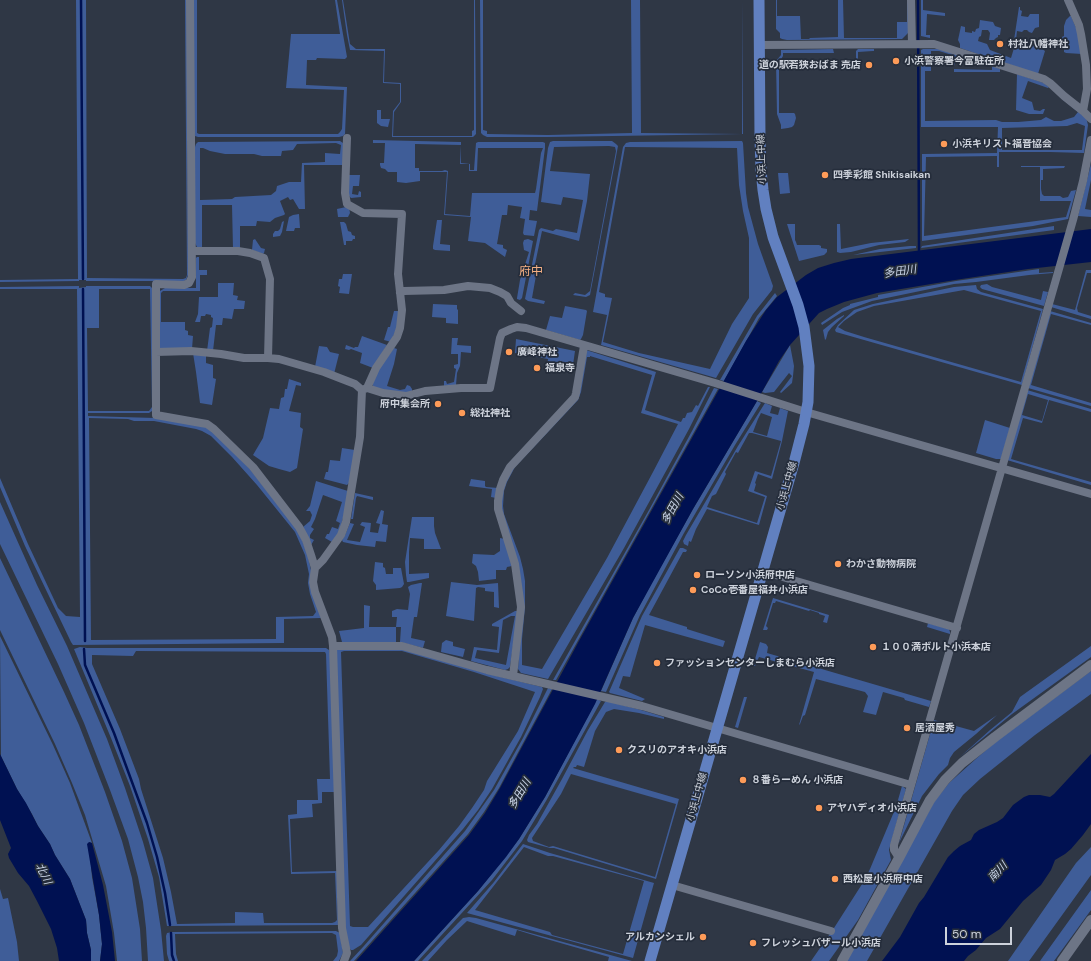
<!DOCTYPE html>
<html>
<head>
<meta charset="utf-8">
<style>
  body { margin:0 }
  #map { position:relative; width:1091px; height:961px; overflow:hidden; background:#2f3745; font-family:"DM Sans",sans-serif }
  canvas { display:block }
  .scale { position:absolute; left:945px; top:927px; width:67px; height:18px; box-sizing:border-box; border:2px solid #cdd2db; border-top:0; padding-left:5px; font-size:12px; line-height:14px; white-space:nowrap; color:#cdd2db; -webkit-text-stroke:3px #252d3b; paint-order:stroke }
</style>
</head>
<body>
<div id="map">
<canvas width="1091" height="961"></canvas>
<div class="scale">50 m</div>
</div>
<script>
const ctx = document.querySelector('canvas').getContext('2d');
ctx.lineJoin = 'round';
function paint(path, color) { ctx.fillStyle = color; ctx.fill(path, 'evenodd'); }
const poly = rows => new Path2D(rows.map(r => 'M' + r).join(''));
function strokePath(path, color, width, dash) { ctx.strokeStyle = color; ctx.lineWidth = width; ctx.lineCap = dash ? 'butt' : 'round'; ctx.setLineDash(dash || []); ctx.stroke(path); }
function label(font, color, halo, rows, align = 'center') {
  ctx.font = font + ' "DM Sans","Noto Sans JP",sans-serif'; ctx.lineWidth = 3.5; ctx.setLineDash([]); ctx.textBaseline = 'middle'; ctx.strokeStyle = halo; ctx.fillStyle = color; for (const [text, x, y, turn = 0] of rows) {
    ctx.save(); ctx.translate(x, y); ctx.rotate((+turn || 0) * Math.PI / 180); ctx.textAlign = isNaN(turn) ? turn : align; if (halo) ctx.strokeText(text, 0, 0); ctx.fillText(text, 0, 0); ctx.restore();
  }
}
paint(poly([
  [76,0,86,0,87,278,183,279,186,278,187,275,185,0,187,0,188,275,186,280,184,281,86,281,86,280,79,280,79,281,0,282,0,280,78,279],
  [194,0,197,0,197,133,199,134,338,134,340,132,342,129,344,90,286,88,291,34,340,34,335,0,337,0,347,57,345,59,317,58,316,60,307,60,306,85,347,87,345,134,343,136,339,137,198,137,195,136,194,133],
  [342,0,343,0,350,44,356,49,385,49,384,82,401,83,401,102,394,112,393,136,472,136,472,131,474,130,474,0,475,0,476,134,473,137,392,137,393,111,400,102,400,84,383,83,384,51,350,50,347,35],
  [480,0,483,0,483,130,487,131,487,134,548,135,632,133,631,0,640,0,641,133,742,134,742,0,743,134,548,137,487,137,483,135,481,133,481,130],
  [776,0,777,0,777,16,800,16,801,39,809,39,810,38,838,37,838,0,843,0,844,38,897,38,897,22,907,22,907,0,908,0,908,33,902,39,787,40,782,39,780,38,780,33,776,29],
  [921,0,923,0,923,10,945,13,945,16,927,14,926,35,930,35,930,38,921,36],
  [1019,7,1020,7,1020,10,1022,11,1021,16,1028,17,1030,14,1039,14,1039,27,1035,28,1032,33,1029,32,1027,30,1024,30,1022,32,1017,31,1016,40,1014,40],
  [1070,16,1071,16,1077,30,1082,54,1066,53,1064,52,1064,47,1062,46,1062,37,1064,36,1064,26,1066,20],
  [980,20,993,22,995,26,1001,28,1000,35,998,35,998,37,996,38,994,40,989,40,990,33,988,30,982,30,981,36,979,37,978,41,987,44,990,50,1011,58,1014,48,1025,39,1035,44,1045,51,1038,74,960,48,960,44,958,40,961,26,965,27,965,32,972,33,972,31,975,32,976,29,979,28],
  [833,49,834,53,783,53,783,56,779,63,779,113,794,113,795,114,796,118,794,125,792,127,788,128,781,129,781,125,777,114,776,61,781,55,781,50],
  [858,49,874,49,874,51,873,51,858,52,858,66,856,65,856,51],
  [923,49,942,49,959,55,958,57,957,58,954,66,951,63,952,55,939,51,931,51,931,71,925,71,925,121,996,120,1002,122,1018,122,1041,120,1046,117,1054,121,1061,121,1074,117,1078,112,1062,99,1062,98,1086,117,1088,125,1084,153,1050,152,999,152,999,167,997,167,997,156,926,157,924,236,1066,217,1071,201,1040,201,1040,167,1021,167,1021,166,1065,166,1064,168,1043,169,1043,180,1041,180,1041,189,1042,194,1044,196,1060,196,1063,198,1068,197,1071,191,1076,190,1068,219,1033,226,922,241,922,154,997,153,998,127,921,127,921,50],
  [1077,123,1085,126,1082,150,1002,150,1002,128,1067,126],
  [992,66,1000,69,1000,72,954,72,954,69,992,70],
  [1017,74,1044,83,1049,87,1048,88,1028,81,1022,98,1032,102,1034,110,1040,111,1043,109,1045,109,1043,114,1029,114,1016,110],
  [377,110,381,110,381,119,390,119,388,127,381,126,377,123],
  [373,140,461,142,461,163,470,164,470,170,474,170,476,143,478,142,543,142,545,143,545,148,537,211,530,210,529,220,537,221,534,236,524,235,523,233,525,219,520,218,522,207,508,205,507,215,502,215,497,244,503,245,503,248,507,250,505,257,485,243,468,241,471,217,444,215,447,172,420,172,420,181,406,183,397,182,397,172,388,172,385,169,381,168,380,165,380,163,384,163,385,143,373,143],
  [415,144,461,145,460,164,469,164,469,171,477,171,478,148,543,148,541,153,536,189,535,193,472,193,470,216,445,214,448,171,445,170,442,171,419,171,419,168,415,168],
  [340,141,343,143,343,165,304,165,305,209,299,209,293,199,290,200,288,197,280,201,285,214,284,215,275,218,270,222,257,221,256,226,240,226,240,248,233,249,232,205,202,205,202,248,197,247,195,243,195,147,196,144,198,142],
  [336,143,341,145,340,154,325,153,325,162,302,163,301,182,289,182,277,186,276,191,271,195,235,197,232,199,200,200,200,148,203,148,210,151,225,154,254,154,262,156,281,156,282,151,293,150,297,144],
  [553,141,612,141,616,144,618,146,590,295,586,297,573,295,575,293,585,295,590,291,616,151,615,147,609,146,554,147,550,171,590,174,587,201,579,241,542,231,534,269,537,270,532,298,545,301,544,304,528,301,525,299,539,230,541,228,553,231,556,229,577,233,583,200,563,197,561,205,541,202,548,148,550,142],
  [742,141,743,143,746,193,748,207,758,244,773,286,772,290,753,314,716,378,601,345,607,315,593,312,623,147,626,143,630,142],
  [625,147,737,148,739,185,743,211,749,238,749,298,732,324,710,369,639,353,603,342,612,298,605,297,605,294,599,292],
  [1091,164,1091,180,1085,209,1091,210,1091,217,1078,216],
  [778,173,788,173,790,193,780,194],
  [348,175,360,175,359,186,353,186,352,194,358,195,359,191,361,192,361,197,351,198,349,196],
  [346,207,349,207,350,213,348,217,338,217,337,209],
  [299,214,300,228,295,228,294,231,286,231,289,217,293,215],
  [437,220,442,220,440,244,450,245,450,251,435,250,433,249,433,246],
  [284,221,282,232,280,236,273,237,273,234,275,231,278,231,280,229,282,222],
  [340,222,344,222,346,224,348,231,351,232,352,235,355,236,355,239,353,239,352,241,346,241,346,245,344,245],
  [787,224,795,224,795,240,796,242,797,245,819,245,821,246,821,248,827,249,827,252,824,255,799,261],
  [837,224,840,224,841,249,871,243,909,239,908,240,905,242,879,245,851,252,840,253,837,252],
  [1054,226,1054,230,921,248,922,246],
  [255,239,261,248,265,249,264,253,263,254,252,250,253,240],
  [528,239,533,241,522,298,520,300,517,299,517,298,520,280,529,252,524,250,523,243,524,240],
  [910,246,916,246,916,248,853,255,880,249],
  [197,257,199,257,199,270,207,270,207,275,200,275,200,291,163,291,161,293,161,322,185,322,185,330,188,331,188,335,193,336,192,349,160,350,160,291,165,288,196,288,196,258],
  [1039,269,1039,273,1053,272,1053,273,1029,275,976,282,954,284,872,301,842,312,822,325,821,323,843,308,850,305,850,304,878,297,878,295,956,281],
  [1086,270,1091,270,1091,273,1087,273,1077,308,1078,312,1091,316,1091,319,1051,307,1052,304,1075,310],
  [343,274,352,274,349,294,339,293,340,287,338,286,339,279,342,279],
  [218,283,234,283,233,295,238,296,237,300,245,301,244,309,234,309,232,319,223,318,222,325,216,325,213,351,207,351,210,328,212,327,213,318,211,317,211,315,206,314,205,316,201,316,200,322,195,322,198,314,199,297,218,297],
  [987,284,992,287,1041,300,1043,291,1048,292,1044,306,982,289,980,287,981,285],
  [976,285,977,289,981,292,1043,309,1022,385,836,332,835,330,838,325,854,310,873,304,954,287],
  [964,290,1041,311,1021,382,864,337,845,331,838,327,844,321,857,312,874,306],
  [79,286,79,288,86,287,86,286,150,286,152,288,153,408,152,411,149,413,88,413,88,416,155,418,206,427,213,431,250,469,296,528,303,542,308,556,321,618,284,619,284,643,73,645,71,642,25,546,0,487,0,478,28,544,58,608,66,616,80,617,77,289,0,289,0,287],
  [99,289,150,289,152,407,149,411,88,411,87,328,99,328],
  [89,418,128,419,134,421,154,421,196,429,202,431,211,436,232,457,257,485,295,532,305,555,309,574,308,583,310,594,316,612,313,616,276,617,276,639,91,640],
  [775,293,777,296,759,318,724,381,720,380,757,316],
  [433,304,457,305,457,309,458,310,458,324,446,323,446,318,432,317],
  [565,306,586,310,587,311,583,335,581,339,580,340,546,330,550,316,562,318],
  [394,311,399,311,397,327,391,342,384,340,388,327,390,327],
  [1050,311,1091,323,1091,325,1051,314,1031,385,1091,403,1091,406,1028,388],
  [844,315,844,316,832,327,828,332,826,339,825,340,823,330,837,319],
  [362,336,387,345,373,368,360,363,362,353,351,349,349,350,345,349,346,345,354,348,355,347,358,347],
  [452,338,458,338,457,345,471,346,471,353,461,352,460,366,457,373,456,385,444,386,444,381,446,381,447,384,454,382,456,369,454,368,454,365,458,364,458,354,451,354],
  [516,339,575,351,572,372,547,368,548,359,515,353],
  [790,345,794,366,793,376,792,383,781,393,780,392,792,376,789,373,774,392,765,393,762,392],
  [319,346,327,347,330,352,339,354,334,374,315,367],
  [394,348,397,349,394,364,387,386,400,390,405,389,407,385,410,386,412,389,412,392,398,393,373,387,373,383,378,370],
  [586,350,656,372,645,410,681,422,683,418,685,418,687,413,692,412,696,405,698,406,708,387,710,387,689,429,624,548,548,679,521,673,518,669,520,638,524,607,500,501,507,474,573,403],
  [590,356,652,375,641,413,678,424,653,472,607,558,542,669,522,665,522,639,525,607,525,581,523,569,520,557,504,514,503,506,504,491,507,482,515,467,578,400,581,392,587,357,590,357],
  [193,353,206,354,206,363,213,365,213,378,216,379,212,405,200,403,196,372],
  [289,379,301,383,301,386,296,385,289,411,301,413,300,427,303,429,297,468,290,472,279,469,269,466,253,455,263,438,270,408,279,409,281,398,284,397,285,389,287,389],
  [714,388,718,389,556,680,553,680,649,510,692,431],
  [1027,390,1091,409,1091,412,1049,400,1042,423,1023,418,1011,459,1091,482,1091,485,1007,460],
  [1028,394,1048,400,1042,421,1022,415],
  [757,401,761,403,735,445,684,533,640,615,606,692,601,691,633,618,651,584,693,509],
  [765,403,772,406,770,413,778,415,780,408,788,411,782,441,772,479,758,474,755,483,756,484,754,491,767,496,759,525,707,509,696,529,691,542,689,541,688,546,684,544,683,541,686,535,738,446],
  [761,413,772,417,767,436,753,432,758,419],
  [749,433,752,433,781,441,771,476,755,471,748,491,765,497,757,523,707,507,712,496,716,494,726,474,725,472,736,452,738,453],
  [985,420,1010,428,1001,459,996,459,976,453],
  [342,448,355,450,349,483,347,485,324,479,326,472,328,472,330,460,340,461],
  [471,479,485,481,485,486,486,487,498,488,496,498,491,497,492,489,469,486],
  [316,481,348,491,347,503,339,533,332,542,325,538,327,534,329,534,332,527,338,529,340,523,336,521,342,502,323,495,315,519,311,527,314,529,310,535,310,538,314,540,311,545,303,527,310,521,312,515,310,511,306,511,310,506],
  [355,493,373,497,373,500,357,496,356,498,353,519,351,519],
  [0,502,37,585,67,646,107,739,125,788,143,842,153,878,161,930,164,961,148,961,146,928,143,902,138,877,128,839,110,790,84,723,58,664,0,544],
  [381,510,384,511,382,524,388,525,386,542,376,541,375,547,357,545,343,542,342,540,345,535,350,523,354,524,347,540,360,542,365,527,360,525,362,522,371,523,370,532,378,533,380,524,376,523],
  [412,517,434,517,434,526,435,533,441,549,424,549,424,539,410,538,409,552,409,574,429,573,429,578,409,582,407,582,406,575,405,562],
  [500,538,505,539,512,566,507,567,506,570,496,570,496,579,479,581,478,572,476,566,472,563,473,554,494,555,500,551],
  [680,548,683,548,687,550,686,552,683,552,649,615,687,627,687,629,690,630,725,641,723,647,645,625,630,677,623,676,619,688,645,699,642,701,610,693,609,692,642,616],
  [0,558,64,692,79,725,105,792,122,841,132,878,140,929,142,961,117,961,114,933,106,886,85,815,72,783,55,744,0,630],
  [375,562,383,563,383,567,385,568,386,574,393,574,393,568,401,568,404,584,402,587,400,588,376,590,376,585,373,581],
  [451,582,477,585,498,583,499,608,494,607,494,592,485,591,485,588,478,587,476,588,474,621,446,616],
  [420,583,422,583,417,617,414,617,411,638,425,641,423,648,400,642,401,627,396,627,396,642,342,642,339,631,364,628,364,605,370,606,369,627,396,627,397,617,392,617,392,611,397,609,408,610,410,594,408,587,411,585],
  [773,598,829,615,827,623,823,622,825,616,819,614,819,613,810,610,809,611,776,601,775,603,773,603,766,626,768,628,767,630,763,630],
  [515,611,518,611,510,667,508,669,505,670,471,661,474,647,497,650,499,627,492,626,492,624],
  [511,616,515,616,506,665,475,658,477,650,499,653,503,620],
  [928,623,949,629,950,632,950,634,927,627],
  [0,636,53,745,70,783,92,843,89,842,92,877,99,915,102,944,100,961,91,961,91,950,87,933,86,920,70,879,55,855,50,844,38,826,32,814,17,789,1,756],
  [446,640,453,642,453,646,465,649,463,657,441,652,442,643],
  [760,642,766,644,768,647,767,653,931,701,929,707,905,700,904,698,883,692,876,715,863,712,868,696,865,692,816,679,805,715,803,716,800,724,799,725,814,672,759,657,755,666,753,666],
  [1091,646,1091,657,1012,714,960,757,990,730,1012,712,1020,697],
  [80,647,87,648,326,648,329,650,330,653,335,792,322,792,322,803,312,804,313,817,290,819,292,872,337,871,338,925,167,926,159,877,148,839,130,786,111,738,74,649],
  [136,651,325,652,326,654,330,779,317,779,318,800,297,800,297,814,288,815,291,874,335,873,337,920,335,922,332,923,264,923,263,913,235,912,235,923,177,924,171,892,163,858,141,789,139,779,120,729,92,664,92,655,133,656],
  [338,649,402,649,489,674,542,687,543,689,540,697,521,737,492,789,478,810,463,829,361,945,353,950,351,950,349,947,345,930,336,651],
  [344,651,402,651,474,672,535,692,518,731,487,781,484,790,472,808,459,826,439,850,368,927,353,927,350,926,341,652],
  [1091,671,1091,694,1035,735,980,779,963,795,952,811,867,961,846,961,934,802,949,783,978,757,998,740],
  [548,688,552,689,499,788,484,812,468,834,354,961,350,961,363,947,465,831,494,790,523,738],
  [744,697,747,697,738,728,735,727],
  [597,699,601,701,546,801,522,841,492,880,418,961,414,961,478,891,519,839,545,797],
  [607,701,641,710,664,717,664,719,639,713,614,709,606,712,595,731,584,767,577,765,576,767,574,767,573,768,679,799,656,879,554,848,550,848,528,842,527,840,529,835,537,824,562,779,588,730,605,702],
  [571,774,676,804,655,877,553,846,549,847,533,841,532,838,561,794],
  [997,715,976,734,954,752,950,758,948,765,939,774,922,796,899,843,934,720,974,731],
  [902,786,906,789,889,850,891,860,858,920,829,961,811,961,834,928,864,881,870,869,896,807],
  [523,844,550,853,654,883,633,958,467,913,494,882],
  [524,847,548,856,553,856,644,881,623,954,552,935,550,932,475,910],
  [1091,847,1091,875,1029,961,1008,961,1076,863],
  [0,889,3,899,8,898,17,942,19,961,0,961],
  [1091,890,1091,910,1054,961,1040,961],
  [469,917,476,918,632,961,608,961,609,957,543,938,517,930,515,936,467,921,447,940,428,961,422,961,458,923,463,918],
  [336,931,340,933,343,953,339,961,333,961,337,956,338,951,336,935,332,933,175,934,176,954,178,961,169,961,167,954,166,936,167,933,173,932]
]), '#3f5d98');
paint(poly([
  [1091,229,1091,262,1028,269,955,280,877,293,844,302,827,309,819,313,790,345,779,361,757,401,693,509,633,618,595,704,545,797,519,839,506,857,478,891,414,961,356,961,469,835,485,813,500,788,579,641,746,341,766,310,777,297,806,275,818,268,834,263,851,259],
  [0,754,17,789,26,803,38,826,50,844,55,855,70,879,86,920,87,933,91,950,91,961,59,961,57,948,51,929,37,901,29,886,18,873,9,858,8,854,11,848,0,820],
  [1091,754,1091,824,1083,835,1071,849,1065,854,1055,860,1051,870,1041,885,1023,901,1000,929,986,938,976,950,968,956,964,961,882,961,900,937,919,903,924,897,948,857,954,851,960,846,971,840,974,834,979,830,997,822,1003,818,1013,805,1024,797,1029,795,1040,795,1050,797,1054,794],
  [89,842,92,843,103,885,112,932,115,961,100,961,102,944,99,915,87,844]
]), '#001152');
strokePath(poly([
  [81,0,83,279],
  [918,0,919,253],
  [83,289,85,641],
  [84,649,85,665,114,733,147,823,157,857,165,893,170,925],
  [171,933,172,955,174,961]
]), '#001152', 2.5);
strokePath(poly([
  [190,0,192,277,189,283,184,285,156,284,156,415,201,423,207,424,214,429,253,467,299,527,306,540,311,555,315,568,313,582,315,592,332,637,333,646,342,928,347,953,344,961],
  [911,0,912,44],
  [1068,0,1079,25,1081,34,1086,65,1087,89,1083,111],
  [760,45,934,44,1044,79,1050,83,1064,96,1083,111,1091,119],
  [347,138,345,193,347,204,363,213,402,214,398,274,402,310,400,328,397,337,376,368,367,388],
  [192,251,238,251,250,253,264,258,270,279,268,358,279,359,324,372,342,379,355,384,362,390],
  [400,293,404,291,444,290,468,286,490,288,500,292,507,296,511,303,521,311],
  [156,352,191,351,221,354,244,358,268,358],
  [362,390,367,388,383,393,406,396,425,391,461,388,490,388,500,338,502,333,511,329,517,327,526,328,715,383,806,412,1091,494],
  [315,568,323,560,341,535,346,522,360,437,362,390],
  [762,571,957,628],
  [333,646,402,646,487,670,642,706,911,785],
  [513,676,521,607,515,564,498,509,498,501,500,489,503,480,510,467,575,397,576,393,584,346],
  [899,858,894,850,894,845,1073,220,1083,181,1091,140],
  [672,885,831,931]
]), '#6d7586', 8);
strokePath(poly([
  [842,961,899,858,924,811,930,800,945,780,962,763,995,737,1091,665],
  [1062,961,1091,920]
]), '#6d7586', 10);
strokePath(poly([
  [650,961,794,463,804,424,808,402,809,366,804,327,798,305,773,237,766,209,763,190,761,170,760,138,759,0]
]), '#6180c0', 11);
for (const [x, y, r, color] of [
  [1000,44,4,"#fe9b58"],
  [896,61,4,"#fe9b58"],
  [869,65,4,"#fe9b58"],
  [944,144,4,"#fe9b58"],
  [825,175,4,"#fe9b58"],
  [509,352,4,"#fe9b58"],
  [537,368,4,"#fe9b58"],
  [438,404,4,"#fe9b58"],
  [462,413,4,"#fe9b58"],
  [838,564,4,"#fe9b58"],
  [697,575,4,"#fe9b58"],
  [693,590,4,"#fe9b58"],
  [873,647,4,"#fe9b58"],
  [657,663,4,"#fe9b58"],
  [907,728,4,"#fe9b58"],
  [619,750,4,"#fe9b58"],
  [743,780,4,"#fe9b58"],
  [819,808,4,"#fe9b58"],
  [835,879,4,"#fe9b58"],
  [703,937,4,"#fe9b58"],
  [753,943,4,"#fe9b58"]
]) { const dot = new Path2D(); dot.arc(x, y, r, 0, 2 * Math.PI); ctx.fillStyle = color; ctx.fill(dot); strokePath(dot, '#252d3b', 1.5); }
label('bold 10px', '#cdd2db', '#252d3b', [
  ["村社八幡神社",1008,44],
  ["小浜警察署今富駐在所",904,61],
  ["道の駅若狭おばま 売店",861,65,"right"],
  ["小浜キリスト福音協会",952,144],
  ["四季彩館 Shikisaikan",833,175],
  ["廣峰神社",517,352],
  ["福泉寺",545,368],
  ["府中集会所",430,404,"right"],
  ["総社神社",470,413],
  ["わかさ動物病院",846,564],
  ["ローソン小浜府中店",705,575],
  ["CoCo壱番屋福井小浜店",701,590],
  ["１００満ボルト小浜本店",881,647],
  ["ファッションセンターしまむら小浜店",665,663],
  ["居酒屋秀",915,728],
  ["クスリのアオキ小浜店",627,750],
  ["８番らーめん 小浜店",751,780],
  ["アヤハディオ小浜店",827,808],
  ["西松屋小浜府中店",843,879],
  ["アルカンシェル",695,937,"right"],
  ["フレッシュバザール小浜店",761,943]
], 'left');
label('10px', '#cdd2db', '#252d3b', [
  ["小浜上中線",762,159,-92],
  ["小浜上中線",787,486,-74],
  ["小浜上中線",697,797,-74]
]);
label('italic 11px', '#cdd8eb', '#252d3b', [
  ["多田川",900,272,-8],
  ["多田川",673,509,-61],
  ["多田川",520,794,-59],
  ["南川",998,872,-46],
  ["北川",43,874,64]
]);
label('12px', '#f5b084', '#252d3b', [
  ["府中",531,272]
]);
</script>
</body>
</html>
